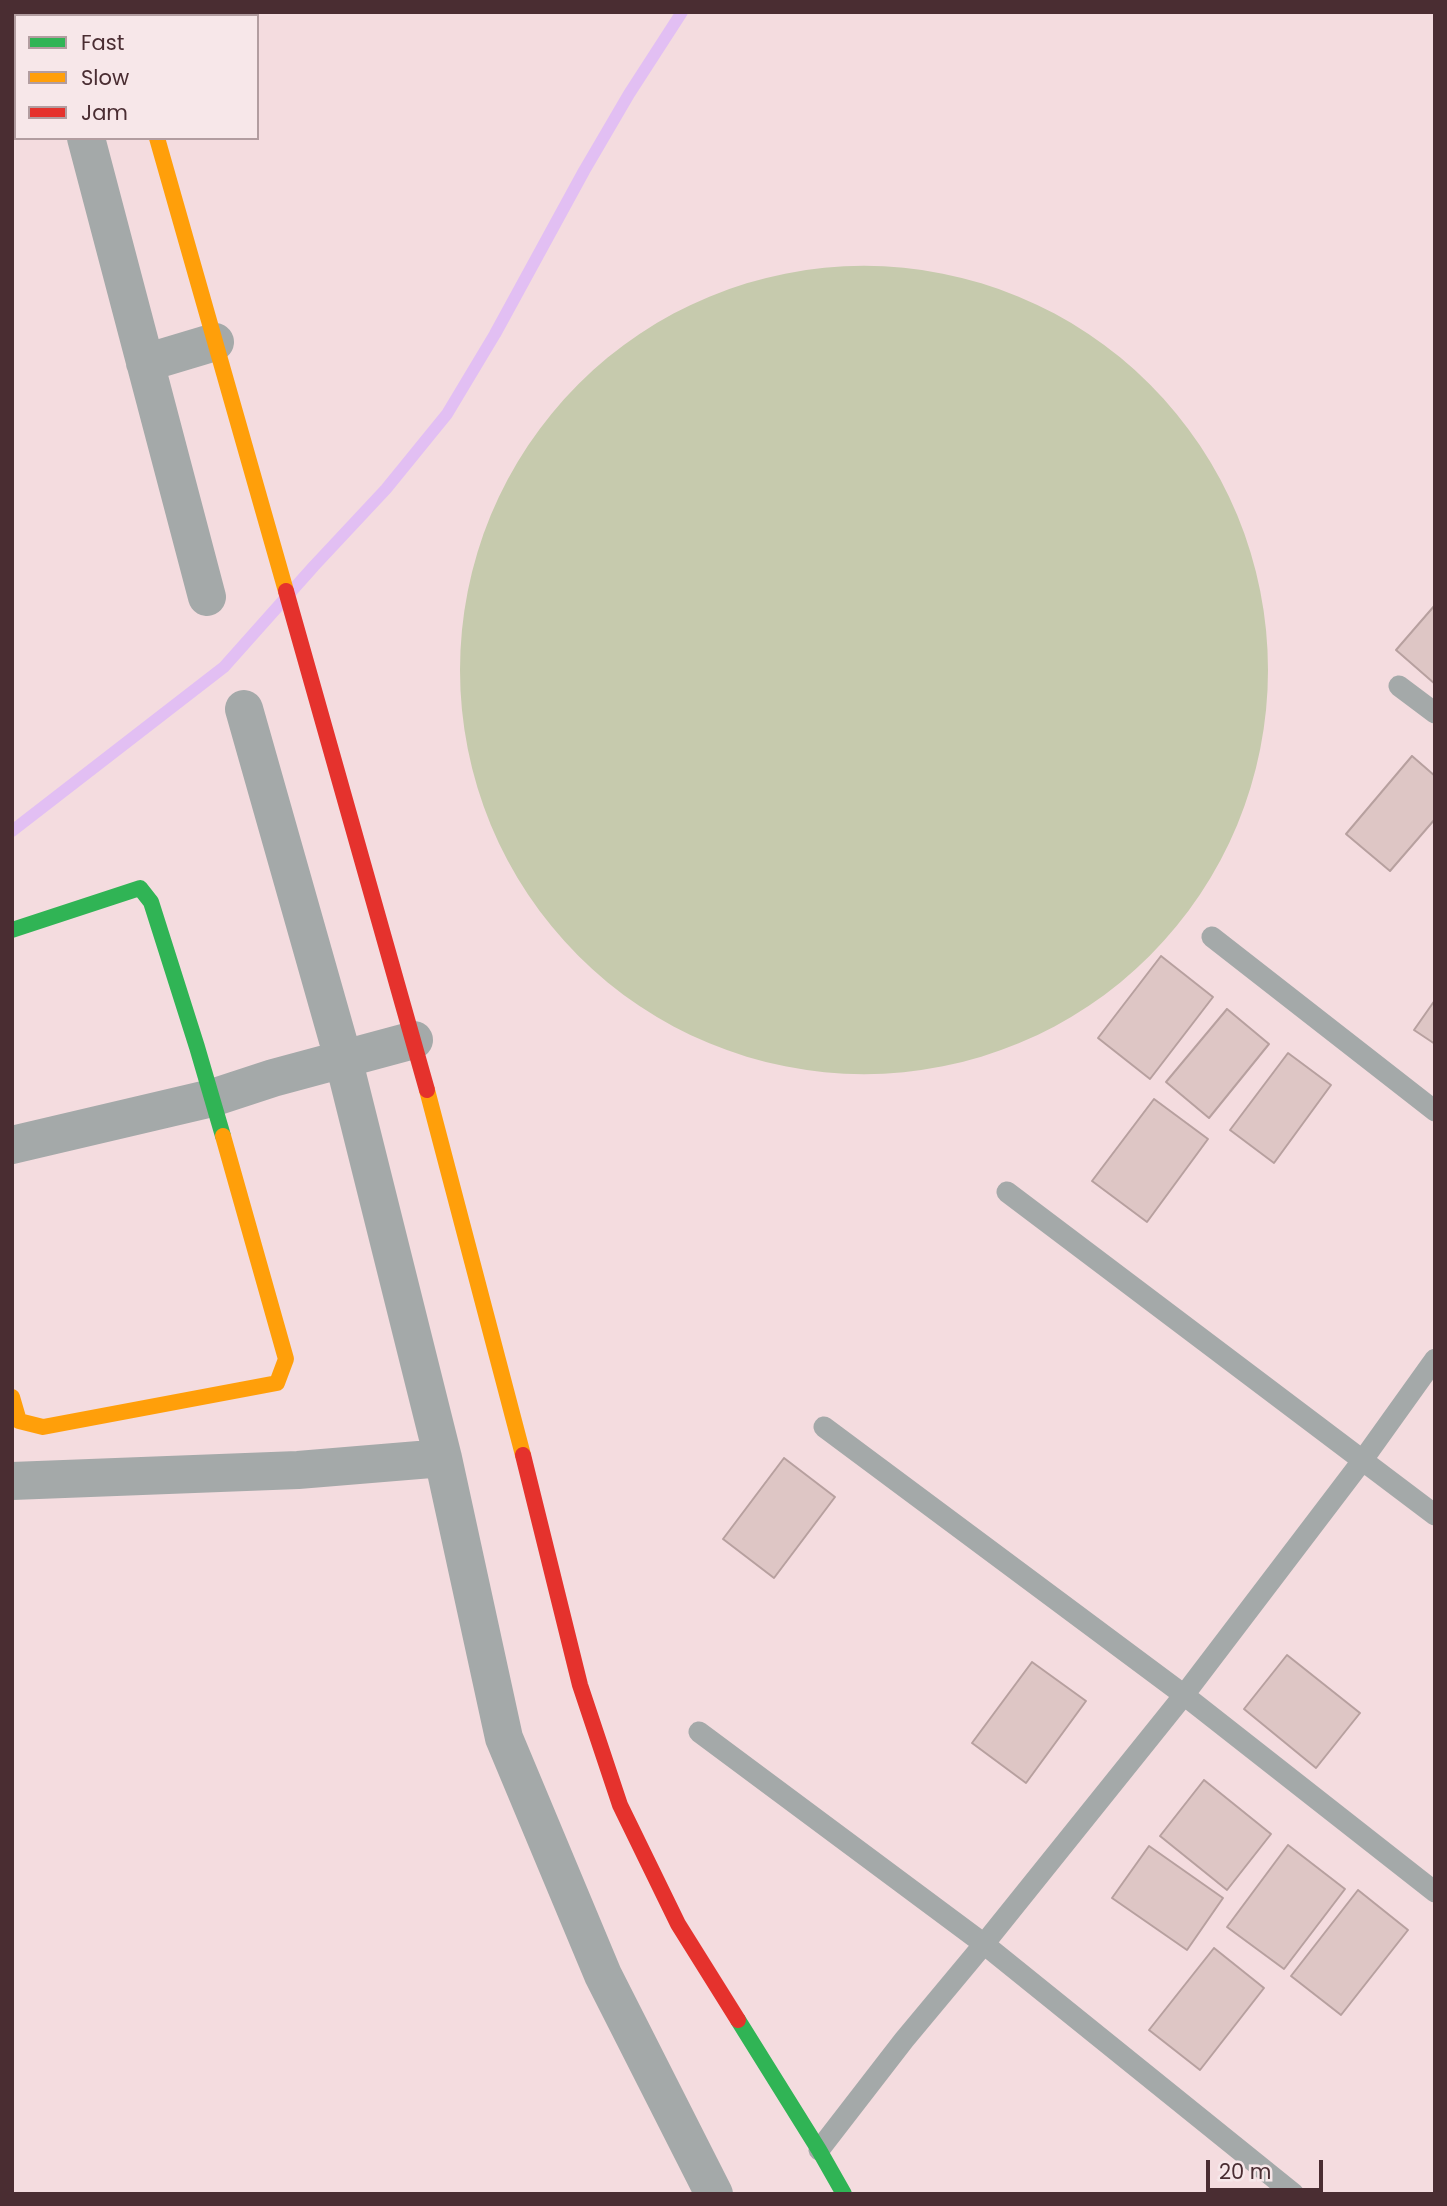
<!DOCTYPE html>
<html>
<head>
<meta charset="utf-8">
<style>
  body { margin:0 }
  #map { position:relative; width:1447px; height:2206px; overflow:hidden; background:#f4dcdf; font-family:Poppins,sans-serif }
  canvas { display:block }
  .frame { position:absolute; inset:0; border:14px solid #4a2d32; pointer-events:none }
  .legend { position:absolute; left:14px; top:14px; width:245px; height:126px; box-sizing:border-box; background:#f7e7e9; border:2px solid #b29da0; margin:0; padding:9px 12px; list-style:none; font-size:21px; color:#4a2d32 }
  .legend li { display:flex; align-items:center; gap:14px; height:35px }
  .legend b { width:35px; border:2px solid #b29da0 }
  .scale { position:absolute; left:1206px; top:2160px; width:117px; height:32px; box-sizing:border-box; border:4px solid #4a2d32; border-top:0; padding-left:9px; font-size:21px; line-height:24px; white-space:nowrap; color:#4a2d32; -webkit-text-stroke:5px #f7e7e9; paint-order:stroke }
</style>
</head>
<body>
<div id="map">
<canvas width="1447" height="2206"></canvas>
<div class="frame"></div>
<ul class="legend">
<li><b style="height:9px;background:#30b455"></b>Fast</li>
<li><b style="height:9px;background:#ff9f0a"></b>Slow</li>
<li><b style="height:9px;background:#e5322d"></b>Jam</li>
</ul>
<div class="scale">20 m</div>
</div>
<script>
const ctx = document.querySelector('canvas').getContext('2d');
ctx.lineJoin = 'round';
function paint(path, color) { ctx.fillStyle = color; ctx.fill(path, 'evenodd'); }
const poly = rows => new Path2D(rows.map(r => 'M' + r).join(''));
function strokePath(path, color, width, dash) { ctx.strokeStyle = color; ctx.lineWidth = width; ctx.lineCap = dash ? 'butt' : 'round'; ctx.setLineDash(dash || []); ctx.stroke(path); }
paint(poly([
  '460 670a404 404 0 1 1 808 0a404 404 0 1 1-808 0Z'
]), '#c6caad');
strokePath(poly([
  [12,831,224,667,314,566,386,489,447,414,495,334,584,171,629,94,682,12]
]), '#e2bff3', 12);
const building = poly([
  [1435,605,1435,684,1396,650,1435,605],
  [1412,756,1435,776,1435,819,1390,871,1346,834,1412,756],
  [1161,956,1213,997,1150,1079,1098,1038,1161,956],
  [1435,1000,1435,1044,1414,1030,1435,1000],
  [1227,1009,1269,1044,1209,1118,1166,1082,1227,1009],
  [1288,1053,1331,1085,1274,1163,1230,1130,1288,1053],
  [1154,1099,1208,1139,1147,1222,1092,1181,1154,1099],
  [784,1458,835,1497,774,1578,723,1539,784,1458],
  [1287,1655,1360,1713,1316,1768,1244,1709,1287,1655],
  [1032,1662,1086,1701,1026,1783,972,1743,1032,1662],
  [1204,1780,1271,1834,1227,1890,1160,1836,1204,1780],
  [1288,1845,1345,1889,1284,1969,1227,1927,1288,1845],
  [1149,1846,1223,1898,1187,1950,1112,1898,1149,1846],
  [1358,1890,1408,1930,1341,2015,1291,1976,1358,1890],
  [1214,1948,1264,1988,1200,2070,1149,2030,1214,1948]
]);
paint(building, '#dec6c5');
strokePath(building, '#b7a09f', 2);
strokePath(poly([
  [1399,686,1435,713],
  [1212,937,1435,1111],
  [1007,1192,1435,1515],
  [824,1427,1184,1695,1435,1892],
  [699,1732,984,1944,1294,2194],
  [819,2150,904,2040,984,1944,1184,1695,1362,1461,1435,1359]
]), '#a4a9a9', 21);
strokePath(poly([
  [53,12,54,16],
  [120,12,121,16],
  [86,138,207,597],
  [145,363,215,342],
  [244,709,343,1058,443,1458,504,1738,603,1975,714,2194],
  [12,1145,212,1098,273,1078,414,1040],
  [12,1481,298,1470,443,1458]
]), '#a4a9a9', 38);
strokePath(poly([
  [12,930,140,888,151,902,197,1047,223,1136],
  [738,2020,819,2150,844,2194]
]), '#30b455', 16);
strokePath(poly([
  [157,138,286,591],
  [427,1090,523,1455],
  [12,1397,19,1421,43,1427,277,1383,286,1359,223,1136]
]), '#ff9f0a', 16);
strokePath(poly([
  [286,591,427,1090],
  [523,1455,580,1685,620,1805,678,1924,738,2020]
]), '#e5322d', 16);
</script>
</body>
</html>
